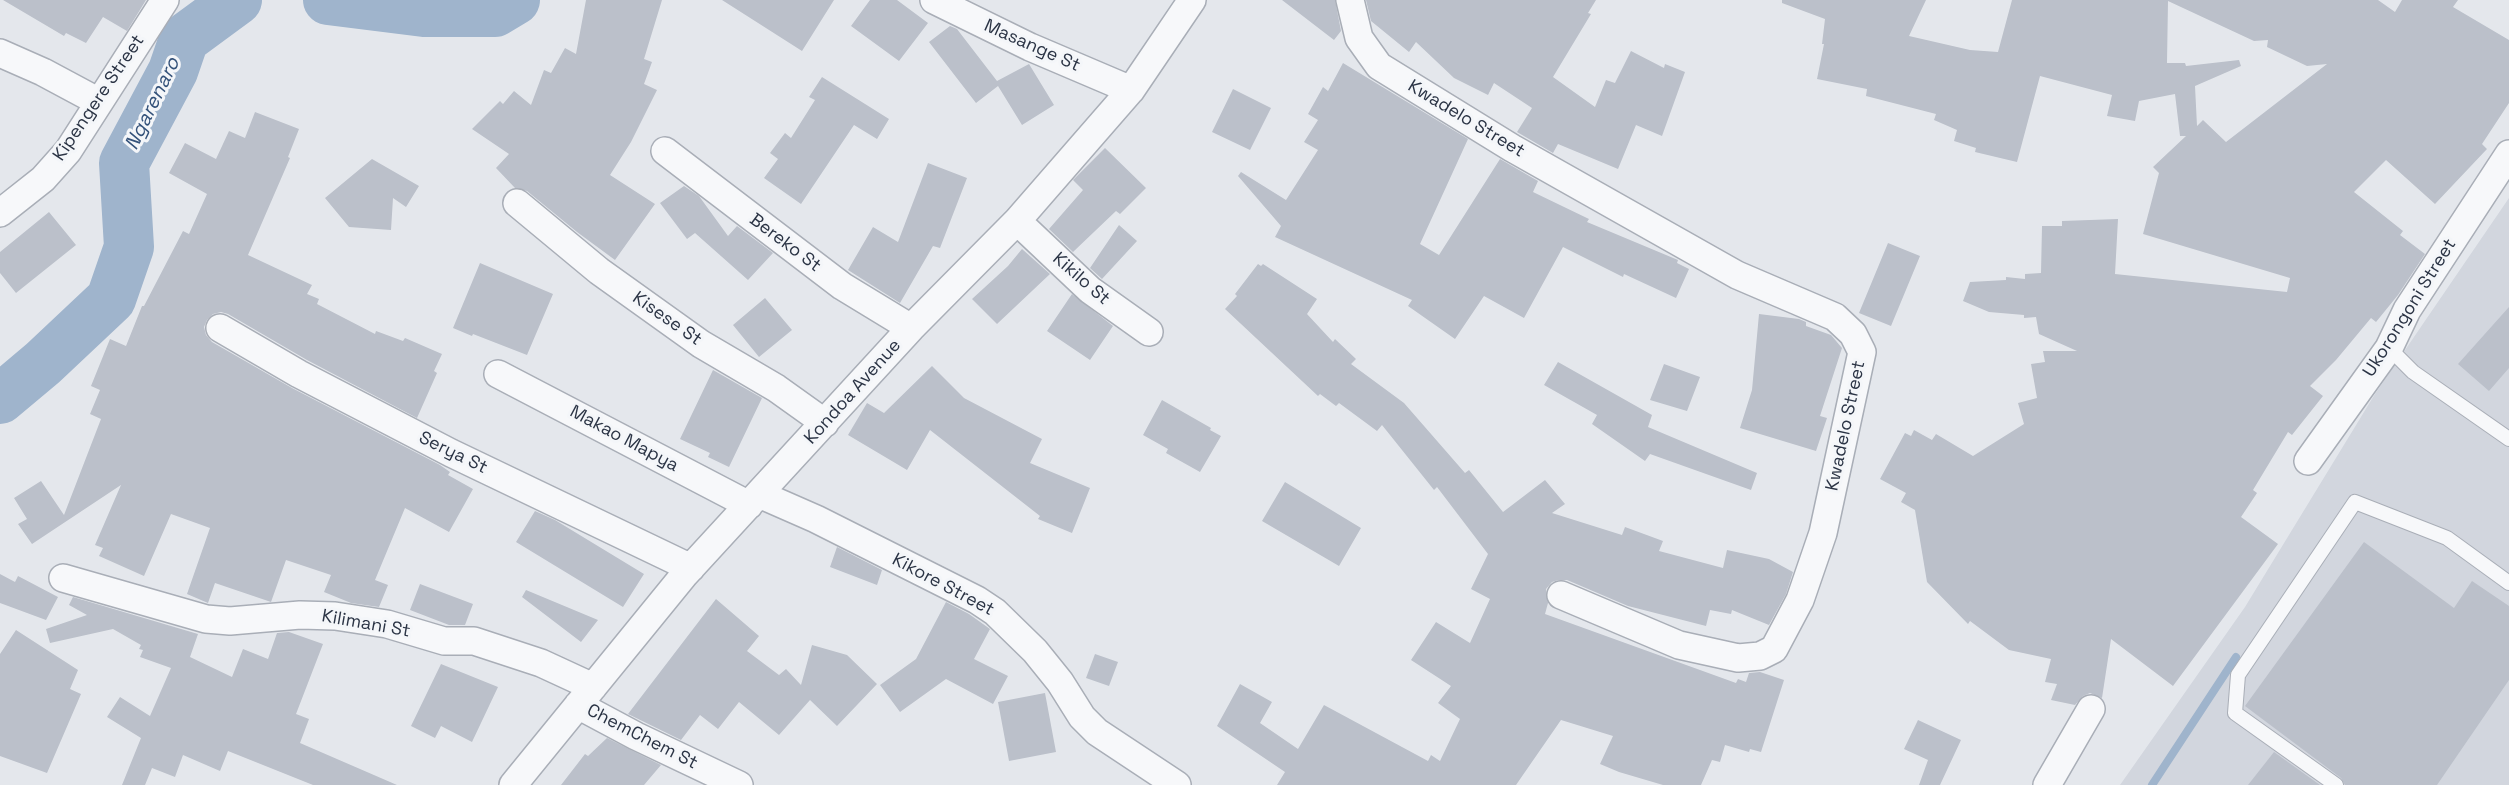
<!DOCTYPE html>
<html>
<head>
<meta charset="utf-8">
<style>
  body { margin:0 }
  canvas { display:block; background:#e4e7ec }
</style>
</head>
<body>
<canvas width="2509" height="785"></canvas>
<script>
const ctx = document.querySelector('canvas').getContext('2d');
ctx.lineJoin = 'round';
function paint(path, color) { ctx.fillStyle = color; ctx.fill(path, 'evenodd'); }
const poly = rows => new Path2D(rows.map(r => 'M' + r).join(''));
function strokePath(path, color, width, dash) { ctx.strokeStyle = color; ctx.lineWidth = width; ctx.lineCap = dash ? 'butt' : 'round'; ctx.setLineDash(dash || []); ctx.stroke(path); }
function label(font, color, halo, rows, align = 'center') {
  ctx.font = font + ' "Space Grotesk",sans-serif'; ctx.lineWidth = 6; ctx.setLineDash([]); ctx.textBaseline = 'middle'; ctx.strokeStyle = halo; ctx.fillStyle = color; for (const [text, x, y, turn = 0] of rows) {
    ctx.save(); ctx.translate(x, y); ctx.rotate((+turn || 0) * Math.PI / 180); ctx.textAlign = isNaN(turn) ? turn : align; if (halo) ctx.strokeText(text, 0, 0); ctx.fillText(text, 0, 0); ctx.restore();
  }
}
paint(poly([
  [2509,198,2509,785,2120,785,2245,607,2375,394]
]), '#d2d6de');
strokePath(poly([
  [2152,785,2236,657]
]), '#9fb4cc', 8);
strokePath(poly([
  [328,0,424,12,495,12,515,0],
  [0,399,43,363,111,299,129,247,124,163,173,71,184,39,237,0]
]), '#9fb4cc', 50);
paint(poly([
  [3,0,146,0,127,31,103,17,86,43,66,33,64,36],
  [586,0,662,0,644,59,652,62,644,84,657,90,631,142,610,175,655,204,615,260,577,232,527,191,515,188,496,168,509,154,472,129,500,101,503,104,514,91,531,105,544,70,551,73,565,48,576,54],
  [722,0,834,0,802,51],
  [870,0,897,0,928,23,899,61,851,26],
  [1282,0,1335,0,1341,31,1334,40],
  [1366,0,1596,0,1588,13,1591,14,1553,77,1595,107,1606,80,1615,83,1631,51,1664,68,1665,64,1685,72,1662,136,1636,125,1618,169,1558,144,1553,153,1517,132,1532,108,1494,83,1488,95,1454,78,1416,42,1409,52,1371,21],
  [1782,0,1926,0,1909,36,1970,50,1998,52,2012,0,2378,0,2395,12,2402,0,2458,0,2453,7,2509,40,2509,103,2482,144,2487,149,2435,204,2386,160,2354,192,2403,231,2400,235,2425,254,2398,295,2376,322,2371,318,2336,360,2310,386,2323,396,2292,435,2288,432,2253,490,2257,493,2241,517,2278,544,2173,686,2111,639,2102,698,2090,693,2083,696,2075,705,2051,700,2057,684,2045,682,2051,659,2009,650,1970,621,1968,624,1927,582,1915,510,1901,502,1906,493,1880,479,1905,433,1911,436,1914,430,1932,440,1936,434,1973,456,2024,424,2018,403,2037,398,2031,364,2045,362,2043,351,2077,351,2039,334,2036,317,2024,318,2024,315,1989,312,1963,301,1970,282,2006,280,2006,277,2025,279,2025,274,2041,273,2042,226,2062,226,2062,221,2118,219,2115,274,2287,292,2290,278,2143,234,2159,173,2153,167,2186,136,2180,136,2175,94,2139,101,2135,121,2107,116,2112,95,2040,76,2017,162,1975,152,1976,148,1954,141,1957,130,1934,120,1936,114,1866,96,1867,89,1817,79,1824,44,1822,44,1825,19,1782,3],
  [2168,1,2254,41,2268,40,2267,47,2307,66,2327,64,2226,142,2203,120,2197,126,2195,86,2241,66,2239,60,2186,66,2185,63,2167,63],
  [950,26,957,29,997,81,1029,64,1054,105,1022,125,998,86,976,103,929,42],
  [1343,63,1468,139,1420,244,1439,255,1500,159,1538,181,1533,192,1589,219,1587,222,1678,260,1677,263,1689,269,1676,298,1624,274,1623,277,1563,247,1524,318,1484,296,1455,339,1408,306,1412,300,1275,237,1281,226,1238,176,1241,172,1286,200,1318,150,1304,142,1318,120,1308,114,1323,87,1328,91],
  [822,77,889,119,877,139,854,125,801,204,764,178,778,159,770,153,785,133,791,138,815,100,809,97],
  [1233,89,1271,108,1250,150,1212,132],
  [255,112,299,129,288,157,290,158,248,255,312,285,307,294,319,299,317,304,375,334,376,331,403,341,405,338,442,354,434,371,437,373,417,418,307,360,228,314,221,312,213,314,207,320,204,327,206,335,212,342,292,388,440,465,450,472,448,475,473,489,449,532,405,508,375,580,388,585,379,607,351,603,324,592,331,575,286,560,271,602,215,583,208,603,187,594,210,528,171,514,144,576,99,556,103,548,95,545,121,485,32,544,18,524,27,519,14,498,41,481,64,515,101,419,90,414,100,390,91,386,110,339,126,346,142,306,144,306,183,231,189,234,207,194,169,173,185,143,216,159,229,131,245,138],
  [1105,148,1146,188,1120,214,1116,211,1073,252,1049,229,1083,190,1073,180],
  [372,159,419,186,406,207,393,198,391,230,349,227,325,198],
  [928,163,967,178,940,248,933,246,900,303,848,270,873,227,898,242],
  [684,186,699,196,728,236,737,226,773,253,748,280,695,233,687,239,660,203],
  [49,212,76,245,16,293,0,273,0,252],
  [1119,225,1137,241,1102,279,1090,268],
  [1888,243,1920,256,1891,326,1859,313],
  [1022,249,1050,274,997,324,972,299,1008,266],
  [480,263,553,294,527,355,473,334,472,336,453,328],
  [1258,264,1261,266,1263,264,1317,299,1307,314,1333,342,1335,339,1356,359,1351,364,1404,403,1465,473,1469,470,1503,512,1545,480,1565,504,1552,513,1622,535,1625,527,1663,541,1659,551,1723,568,1727,550,1769,559,1793,572,1786,594,1769,625,1732,610,1731,614,1710,610,1706,626,1628,606,1567,580,1558,580,1552,582,1546,589,1548,603,1545,614,1736,683,1738,679,1746,682,1749,673,1760,672,1784,680,1761,752,1750,749,1749,752,1725,745,1720,762,1712,760,1701,785,1663,785,1619,772,1600,764,1613,736,1561,720,1516,785,1277,785,1285,772,1217,726,1240,684,1272,702,1260,723,1298,749,1324,705,1428,761,1431,755,1440,761,1460,719,1438,703,1451,686,1411,660,1436,622,1470,643,1490,599,1471,589,1488,554,1437,487,1434,490,1382,425,1377,431,1339,403,1336,406,1320,394,1318,396,1225,309,1237,296,1235,294],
  [1072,294,1113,326,1090,360,1047,331],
  [765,298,792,330,759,357,733,325],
  [2509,307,2509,368,2489,391,2458,364],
  [1759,314,1799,319,1806,322,1806,326,1831,335,1842,348,1820,416,1827,418,1816,451,1740,428,1752,390],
  [1558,362,1652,415,1648,427,1757,473,1751,490,1650,454,1645,461,1592,424,1597,415,1544,385],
  [1664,364,1700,377,1687,411,1650,400],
  [932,366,964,398,1042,439,1030,463,1090,488,1072,533,1038,519,1040,516,930,430,907,470,848,435,867,403,884,413],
  [713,370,762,398,729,467,708,457,710,453,680,439],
  [1162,400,1211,428,1210,430,1221,436,1200,472,1166,453,1168,449,1143,435],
  [1285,482,1361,528,1339,566,1262,521],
  [535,511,555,520,644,574,623,607,516,542],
  [2364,542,2454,608,2472,581,2509,606,2509,680,2437,785,2345,785,2341,778,2245,706],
  [837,547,882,570,877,585,830,567],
  [0,574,15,582,18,576,58,597,46,620,0,603],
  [420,584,473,604,465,625,449,625,410,610],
  [526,590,598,620,581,642,522,597],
  [73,597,198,634,190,657,232,677,243,649,268,659,277,633,289,632,323,644,296,714,309,719,300,743,397,785,313,785,228,751,220,771,183,755,175,777,152,768,145,785,122,785,141,738,107,717,120,697,150,716,171,668,140,657,143,650,139,649,141,645,113,629,50,643,46,629,87,615,69,605],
  [716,599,759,636,747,651,779,675,786,669,801,685,812,645,847,655,877,684,837,726,810,700,779,735,739,702,718,729,700,715,681,740,628,714],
  [946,602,969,614,990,629,974,659,1008,676,993,704,946,679,900,712,880,685,916,659],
  [16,630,78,670,70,689,81,694,47,773,0,756,0,654],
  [1095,654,1118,662,1109,686,1086,678],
  [441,664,498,687,472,742,441,726,435,738,411,726],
  [1045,693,1056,752,1009,761,998,702],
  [1918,720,1961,740,1940,785,1919,785,1928,760,1904,749],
  [607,738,661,765,644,785,561,785,585,754,588,756],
  [2274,752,2320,785,2248,785]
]), '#bbc0ca');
const service = poly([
  [2389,348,2413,372,2509,439],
  [2336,785,2235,713,2238,675,2355,502,2447,538,2509,583]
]);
const minor = poly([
  [934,0,1030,47,1131,90],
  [1350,0,1359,38,1379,66,1512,148,1737,275,1835,317,1853,334,1862,352,1823,533,1800,600,1774,649,1760,656,1738,658,1679,645,1561,595],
  [0,53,43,72,99,102],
  [665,151,842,286,911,328],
  [517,203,599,271,701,344,776,388,825,423],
  [0,213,43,179,68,151,165,0],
  [1017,221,1090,290,1149,332],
  [220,328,299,374,451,453,691,568],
  [498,374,749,505],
  [2308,461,2389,348,2407,310,2509,154],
  [759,494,816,519,977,600,995,612,1035,651,1060,682,1082,717,1097,732,1177,785],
  [63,578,206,619,230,621,300,615,335,616,387,624,444,641,474,641,541,663,593,687],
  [578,705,636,736,739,785],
  [513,785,685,574,911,328,1017,221,1131,90,1192,0],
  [2047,785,2091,709]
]);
strokePath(service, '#a9aeb7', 16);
strokePath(minor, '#a9aeb7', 30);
strokePath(service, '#f7f8fa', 14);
strokePath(minor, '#f7f8fa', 27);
label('18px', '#2b3445', '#f4f6f9', [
  ["Masange St",1032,46,24],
  ["Kipengere Street",99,98,-56],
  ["Kwadelo Street",1466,119,31],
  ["Bereko St",785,243,37],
  ["Kikilo St",1081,279,41],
  ["Ukorongoni Street",2410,308,-58],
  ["Kisese St",667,319,35],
  ["Kondoa Avenue",853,392,-48],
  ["Kwadelo Street",1846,426,-78],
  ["Makao Mapya",624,439,28],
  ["Serya St",453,453,26],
  ["Kikore Street",943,585,28],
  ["Kilimani St",366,624,10],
  ["ChemChem St",642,737,27]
]);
label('italic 20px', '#34527a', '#f4f6f9', [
  ["Ngarenaro",153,104,-64]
]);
</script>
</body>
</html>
